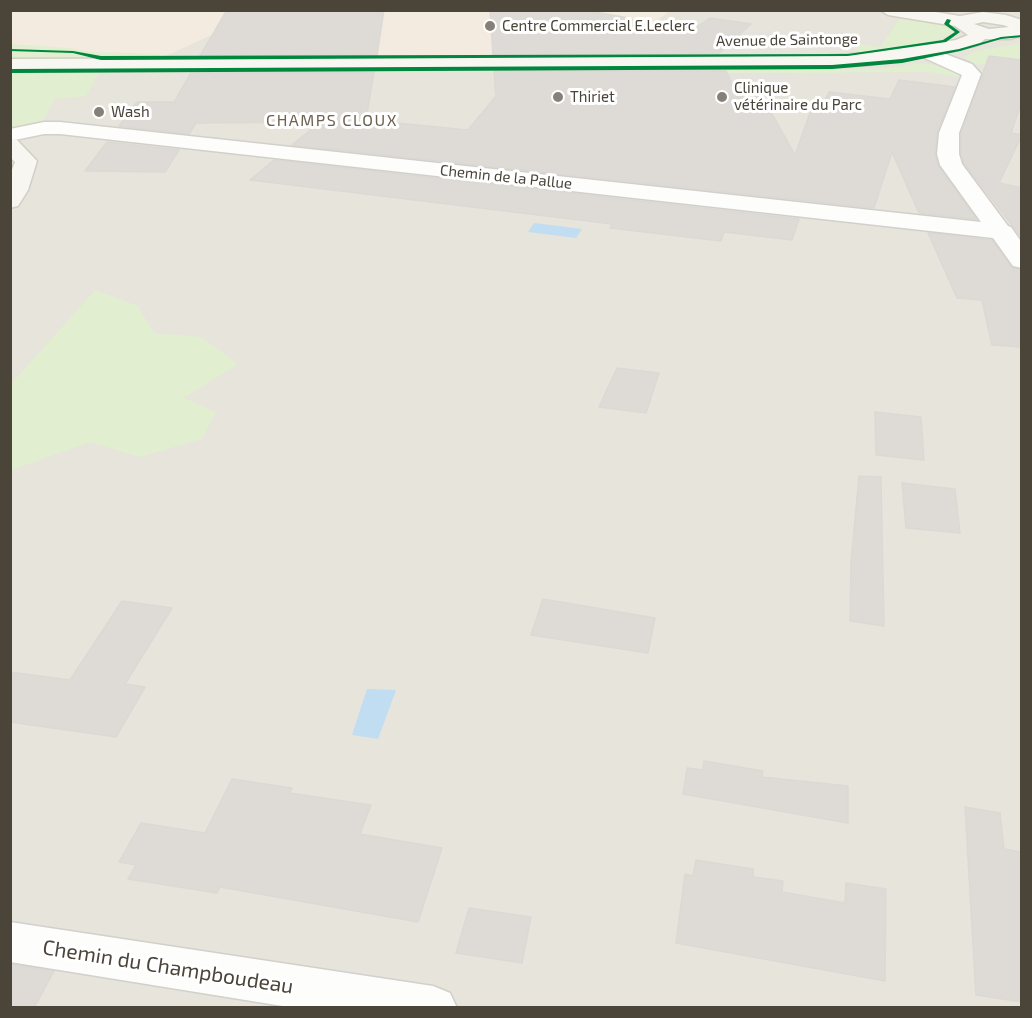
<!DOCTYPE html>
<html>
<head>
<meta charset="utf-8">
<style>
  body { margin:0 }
  #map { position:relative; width:1032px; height:1018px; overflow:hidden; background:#f4f2ee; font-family:"Exo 2",sans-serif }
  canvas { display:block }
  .frame { position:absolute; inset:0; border:12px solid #4b4439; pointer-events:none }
</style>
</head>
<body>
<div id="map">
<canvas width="1032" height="1018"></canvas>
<div class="frame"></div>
</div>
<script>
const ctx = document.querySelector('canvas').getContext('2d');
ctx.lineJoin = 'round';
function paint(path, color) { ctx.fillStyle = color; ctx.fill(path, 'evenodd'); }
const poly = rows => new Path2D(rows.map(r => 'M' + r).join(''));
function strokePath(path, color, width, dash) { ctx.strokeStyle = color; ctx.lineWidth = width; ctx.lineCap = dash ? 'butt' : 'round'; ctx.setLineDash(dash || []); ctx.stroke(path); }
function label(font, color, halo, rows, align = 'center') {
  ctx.font = font + ' "Exo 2",sans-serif'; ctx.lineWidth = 6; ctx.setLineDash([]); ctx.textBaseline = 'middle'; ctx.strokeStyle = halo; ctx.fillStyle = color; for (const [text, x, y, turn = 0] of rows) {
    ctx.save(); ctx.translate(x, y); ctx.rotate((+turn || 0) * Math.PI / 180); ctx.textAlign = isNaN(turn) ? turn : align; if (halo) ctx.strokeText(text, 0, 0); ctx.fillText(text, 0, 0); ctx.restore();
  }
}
paint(poly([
  [11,11,1021,11,1021,1007,11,1007]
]), '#e7e4dc');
paint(poly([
  [10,11,669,11,613,56,285,57,292,42,216,33,159,59,11,59]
]), '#f3ebdf');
paint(poly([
  [901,17,939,23,955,32,938,40,882,50,861,52,851,47,851,43,880,47],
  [1021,43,1021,60,989,56,986,65,973,63,964,57,975,51],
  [10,44,71,48,90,52,159,54,159,59,11,59],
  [921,63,949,67,960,74,959,77,928,72,675,74,673,71,882,69],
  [10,72,99,73,86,96,54,99,41,125,22,130,11,127],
  [95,290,138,306,154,333,201,337,238,364,184,398,216,412,202,439,140,457,90,442,11,470,11,384]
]), '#e1eecf');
paint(poly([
  [756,30,833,41,825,45,764,40,748,36],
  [689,73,799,73,790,80,678,81]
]), '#e6e3df');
paint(poly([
  [534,223,582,229,576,238,528,232],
  [367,689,396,690,378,739,352,735]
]), '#c0ddf1');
const building = poly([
  [227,10,384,10,377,55,200,56,227,10],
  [490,10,584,10,629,18,657,31,669,22,698,26,710,18,751,24,718,54,493,55,490,10],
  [989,56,1022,60,1022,101,1011,133,1022,135,999,183,1022,188,1022,238,964,163,961,154,961,133,989,56],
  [494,71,726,71,734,88,752,94,761,94,795,155,810,113,819,114,829,92,890,99,899,80,955,87,937,132,935,155,938,166,976,219,919,213,892,152,874,208,292,145,320,122,196,123,189,134,119,126,137,102,174,102,191,73,374,72,366,120,468,130,496,96,494,71],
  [107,142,179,150,165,172,85,171,107,142],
  [274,160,799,219,792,240,724,232,721,241,610,228,612,224,250,180,274,160],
  [928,233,992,240,1011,267,1022,270,1022,347,992,345,982,300,957,298,928,233],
  [617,368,659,373,646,413,599,407,617,368],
  [875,412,921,417,924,460,876,455,875,412],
  [859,476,881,477,884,626,850,621,851,563,859,476],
  [902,483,955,489,960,533,906,528,902,483],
  [543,599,655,618,648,653,531,635,543,599],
  [122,601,172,608,125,684,145,687,116,737,10,722,10,672,70,680,122,601],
  [704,761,763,771,762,777,848,786,848,823,683,794,687,768,703,770,704,761],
  [232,779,292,788,289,793,371,805,360,834,442,848,418,922,220,887,217,893,128,879,136,865,119,862,141,823,205,833,232,779],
  [965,807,1000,813,1004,849,1022,852,1022,1002,976,995,965,807],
  [696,860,753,869,753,877,783,881,782,892,845,903,846,883,886,889,885,981,676,943,685,874,693,876,696,860],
  [469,908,531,917,522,963,456,953,469,908],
  [10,964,54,971,34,1008,10,1008,10,964]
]);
paint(building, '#dedbd6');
strokePath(building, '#dcd9d4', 1.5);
const street = poly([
  [924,46,972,64,981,74,959,133,959,154,962,164,1008,226,1011,227,1022,243,1022,268,1013,266,993,238,60,134,44,134,10,141,10,129,44,122,60,122,981,222,940,165,937,154,939,133,962,75,918,55,915,51,918,47,924,46],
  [10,922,433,986,450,993,457,1008,295,1008,10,962,10,922]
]);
const secondary = poly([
  [880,10,923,10,960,16,983,12,1006,15,1022,20,1022,35,1010,39,985,39,978,45,958,50,869,65,819,68,10,71,10,59,819,56,869,53,956,40,968,35,955,26,888,15,880,10],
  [983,22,1003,25,1009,27,989,29,974,24,983,22],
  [10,138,17,140,37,161,28,190,18,206,10,208,10,175,15,162,10,157,10,138]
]);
strokePath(street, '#d2d0cb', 3);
strokePath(secondary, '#d3cfc5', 3);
paint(street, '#fdfdfc');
paint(secondary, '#f7f6f1');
paint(poly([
  [947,19,951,20,949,24,960,32,946,42,848,56,101,60,73,53,10,51,10,49,73,51,101,56,848,54,943,40,955,32,944,24,947,19],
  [1022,35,1022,37,1001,39,960,51,902,63,832,69,10,73,10,69,832,65,902,59,959,49,1001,37,1022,35]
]), '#00873e');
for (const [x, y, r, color] of [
  [490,26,6,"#868178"],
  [558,97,6,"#868178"],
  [722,97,6,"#868178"],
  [99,112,6,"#868178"]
]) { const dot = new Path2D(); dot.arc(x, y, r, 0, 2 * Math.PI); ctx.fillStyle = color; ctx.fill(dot); strokePath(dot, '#fff', 2); }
label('15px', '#4b4439', '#fff', [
  ["Centre Commercial E.Leclerc",502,26],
  ["Clinique",734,88],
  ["vétérinaire du Parc",734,105],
  ["Thiriet",570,97],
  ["Wash",111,112]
], 'left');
label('15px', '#4b4439', '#fff', [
  ["Avenue de Saintonge",787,40,-1],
  ["Chemin de la Pallue",506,177,6]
]);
ctx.letterSpacing = '1.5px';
label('16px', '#6e6250', '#fff', [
  ["CHAMPS CLOUX",332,121]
]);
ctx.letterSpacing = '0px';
label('21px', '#4b4439', '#fff', [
  ["Chemin du Champboudeau",168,967,9]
]);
</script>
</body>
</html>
